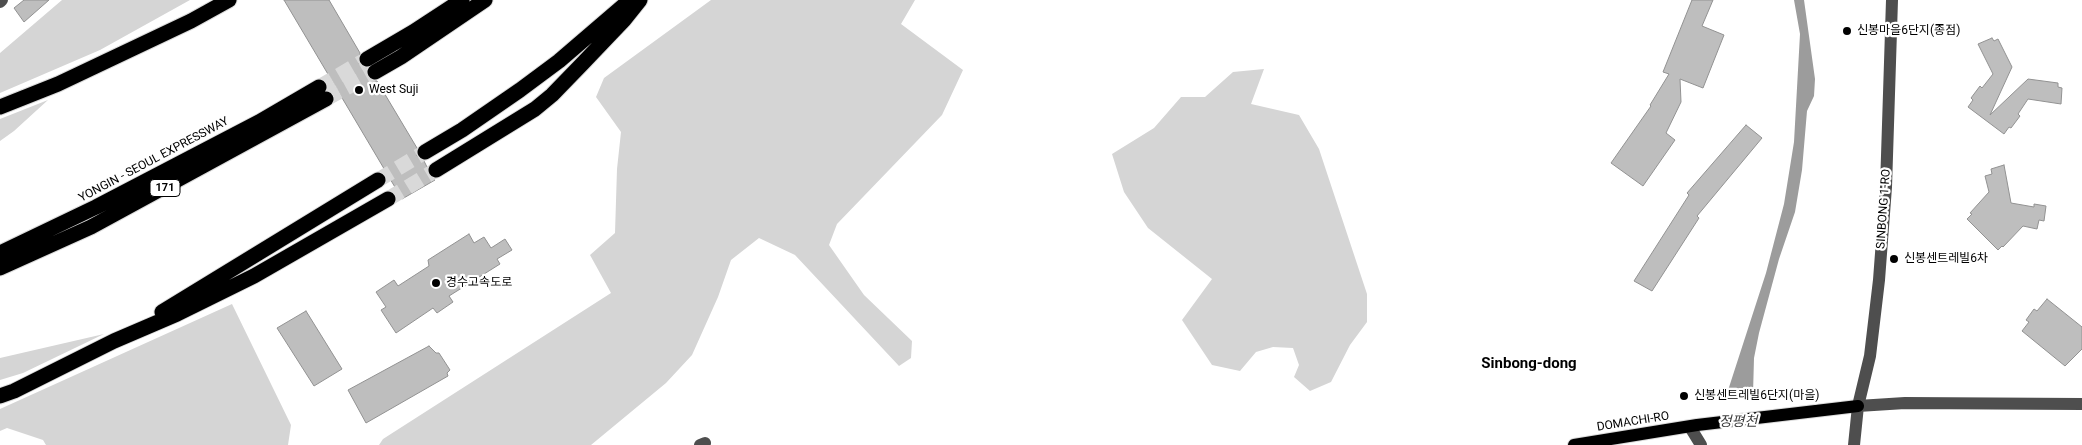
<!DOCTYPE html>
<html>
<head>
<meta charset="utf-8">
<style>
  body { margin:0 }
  canvas { display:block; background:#fff }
</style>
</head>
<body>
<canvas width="2082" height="445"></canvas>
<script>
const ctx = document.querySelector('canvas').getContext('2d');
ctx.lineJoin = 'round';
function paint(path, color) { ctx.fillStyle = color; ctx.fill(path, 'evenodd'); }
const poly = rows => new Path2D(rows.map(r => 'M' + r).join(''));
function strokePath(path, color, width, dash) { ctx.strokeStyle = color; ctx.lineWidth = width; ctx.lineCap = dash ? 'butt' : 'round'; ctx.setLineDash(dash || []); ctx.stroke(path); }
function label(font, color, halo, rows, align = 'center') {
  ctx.font = font + ' Roboto,"Noto Sans KR",sans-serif'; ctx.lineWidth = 4.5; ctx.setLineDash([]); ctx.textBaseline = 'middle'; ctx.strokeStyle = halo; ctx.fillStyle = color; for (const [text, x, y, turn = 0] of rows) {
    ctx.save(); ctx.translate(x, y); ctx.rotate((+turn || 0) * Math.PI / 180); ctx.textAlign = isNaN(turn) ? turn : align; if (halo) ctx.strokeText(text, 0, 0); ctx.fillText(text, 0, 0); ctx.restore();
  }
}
paint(poly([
  [62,0,190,0,100,50,0,93,0,53],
  [711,0,915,0,901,24,963,70,942,115,837,224,829,245,864,295,912,341,911,358,899,366,795,255,759,238,731,260,718,297,692,355,666,383,591,445,379,445,383,439,611,293,590,255,615,233,617,169,621,132,596,97,604,78],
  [1264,69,1251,104,1299,115,1319,149,1367,294,1367,322,1350,345,1331,382,1310,391,1294,377,1299,365,1293,348,1273,347,1256,352,1240,371,1212,365,1182,320,1212,279,1148,228,1124,192,1112,154,1154,128,1181,97,1205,97,1233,72],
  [48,100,14,131,0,141,0,119],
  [232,304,291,425,288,445,46,445,43,440,7,428,0,431,0,409],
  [104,334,23,373,0,380,0,358]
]), '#d5d5d5');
paint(poly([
  [1794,0,1804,0,1815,79,1814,96,1807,111,1802,170,1795,212,1779,259,1759,333,1754,358,1753,394,1721,412,1766,273,1784,204,1794,142,1800,34]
]), '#9c9c9c');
paint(poly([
  [1756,394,1760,445,1720,445,1718,412,1723,399]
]), '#fff');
const building = poly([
  [24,0,49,0,24,22,14,8,24,0],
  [284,0,329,0,360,53,358,59,359,64,367,68,367,76,370,80,377,81,417,148,417,156,424,161,427,167,428,174,435,180,402,199,284,0],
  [1692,0,1713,0,1702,26,1724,35,1703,88,1680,79,1681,102,1666,133,1675,140,1643,186,1611,163,1651,106,1650,105,1669,74,1663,72,1692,0],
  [1992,38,1994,41,1998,39,2012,67,1990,115,2028,79,2058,83,2058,87,2062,88,2061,104,2028,99,2018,114,2020,116,2011,128,2009,127,2004,134,1968,107,1973,100,1971,98,1980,86,1982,88,1993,74,1978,44,1992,38],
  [1746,125,1762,138,1697,216,1699,218,1652,291,1634,281,1689,195,1687,193,1746,125],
  [2004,165,2011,203,2034,207,2034,204,2046,206,2044,221,2039,220,2037,229,2023,226,2003,247,2002,246,1998,250,1967,219,1972,214,1970,213,1989,192,1985,176,1992,174,1991,169,2004,165],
  [469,234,474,243,484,237,491,248,505,239,512,250,497,259,500,264,449,296,453,302,437,313,433,308,396,333,381,310,386,307,376,292,394,280,398,286,429,266,428,260,469,234],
  [2047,299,2082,327,2082,349,2065,366,2022,331,2029,322,2026,320,2034,309,2037,311,2047,299],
  [306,311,342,369,314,386,277,328,306,311],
  [429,346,436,353,439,353,450,370,447,373,448,376,366,423,348,390,429,346]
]);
paint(building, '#bebebe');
strokePath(building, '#929292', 1);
strokePath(poly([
  [319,87,367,59],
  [326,99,375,72],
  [378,180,425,152],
  [388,199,436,170]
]), '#d9d9d9', 15, [15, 8]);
const major = poly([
  [1574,445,1697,425,1858,406]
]);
const highway = poly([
  [367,59,413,32,462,0],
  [375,72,401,57,485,0],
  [0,107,58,84,191,21,229,0],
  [425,152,462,130,520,90,559,61,630,0],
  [436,170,535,109,552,95,583,63,624,20,640,0],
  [0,253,96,207,259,122,319,87],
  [0,268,91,227,326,99],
  [162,312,378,180],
  [0,396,14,391,114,341,177,314,254,276,388,199]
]);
strokePath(major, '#dbdbdb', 14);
strokePath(highway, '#dbdbdb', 17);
strokePath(poly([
  [0,2,2,0],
  [1858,406,1905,403,2082,404],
  [1690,427,1701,445],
  [700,445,705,443],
  [1854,445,1858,406,1870,356,1879,280,1886,187,1892,0]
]), '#4e4e4e', 12);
strokePath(major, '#000', 12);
strokePath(highway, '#000', 15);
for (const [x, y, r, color] of [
  [1847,31,5,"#000"],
  [359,90,5,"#000"],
  [1894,259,5,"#000"],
  [436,283,5,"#000"],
  [1684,396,5,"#000"]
]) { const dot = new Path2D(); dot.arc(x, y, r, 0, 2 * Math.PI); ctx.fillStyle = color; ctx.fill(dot); strokePath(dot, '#fff', 2); }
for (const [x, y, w] of [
  [165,188,30]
]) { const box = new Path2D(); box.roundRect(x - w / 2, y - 8.5, w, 17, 4); ctx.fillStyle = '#fff'; ctx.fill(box); strokePath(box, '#000', 1); }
label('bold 11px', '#000', null, [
  ["171",165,188]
]);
label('12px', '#000', '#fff', [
  ["신봉마을6단지(종점)",1857,31],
  ["West Suji",369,90],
  ["신봉센트레빌6차",1904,259],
  ["경수고속도로",446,283],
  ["신봉센트레빌6단지(마을)",1694,396]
], 'left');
label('12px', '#000', '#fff', [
  ["YONGIN - SEOUL EXPRESSWAY",154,160,-28],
  ["SINBONG 1-RO",1884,209,-86],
  ["DOMACHI-RO",1633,422,-9]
]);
label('italic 14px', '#3d3d3d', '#fff', [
  ["정평천",1738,422]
]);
label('bold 15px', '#000', '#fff', [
  ["Sinbong-dong",1529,364]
]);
</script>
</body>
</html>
